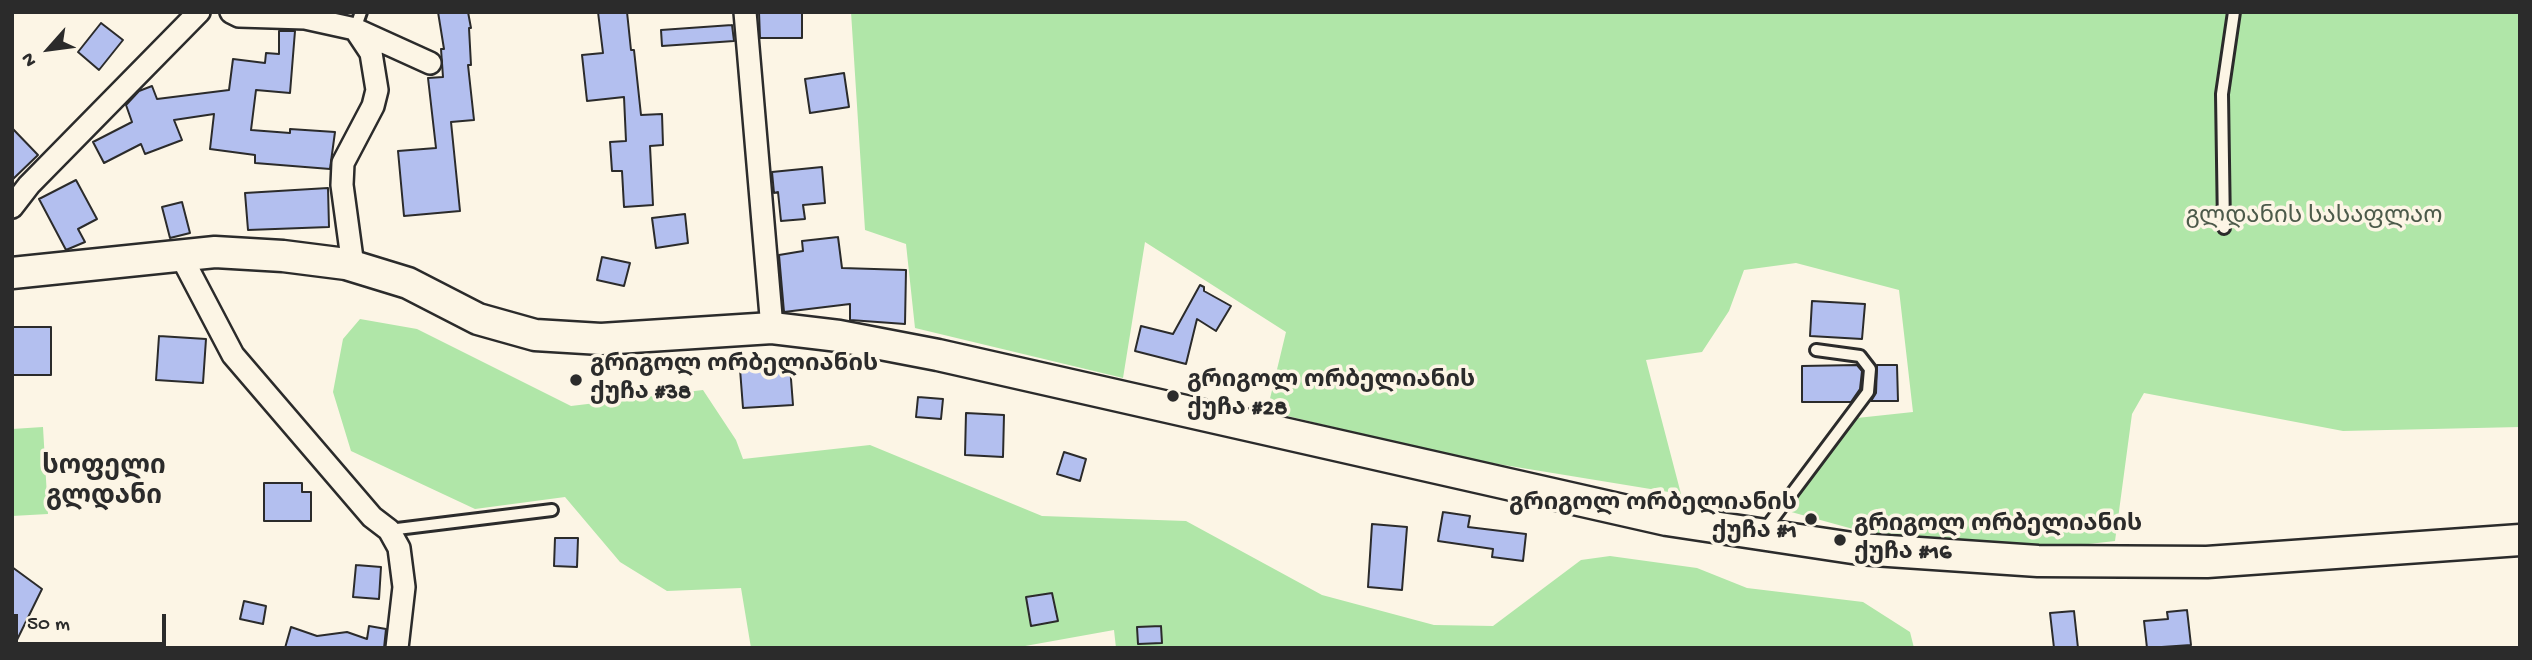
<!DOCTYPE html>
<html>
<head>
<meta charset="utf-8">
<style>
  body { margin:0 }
  #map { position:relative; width:2532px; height:660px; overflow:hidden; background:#fcf5e5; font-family:"Gochi Hand",sans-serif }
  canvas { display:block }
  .frame { position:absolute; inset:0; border:14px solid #2b2b2b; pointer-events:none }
  .north { position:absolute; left:14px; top:14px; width:70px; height:70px; -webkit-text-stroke:5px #fcf5e5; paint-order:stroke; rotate:242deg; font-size:19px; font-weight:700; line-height:28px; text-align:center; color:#2b2b2b }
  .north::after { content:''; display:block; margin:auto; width:24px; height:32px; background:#2b2b2b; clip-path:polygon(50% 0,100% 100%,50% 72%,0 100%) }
  .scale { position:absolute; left:14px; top:614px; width:152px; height:32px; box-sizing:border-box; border:4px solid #2b2b2b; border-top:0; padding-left:9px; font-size:21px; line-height:24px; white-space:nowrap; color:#2b2b2b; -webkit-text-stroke:5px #fcf5e5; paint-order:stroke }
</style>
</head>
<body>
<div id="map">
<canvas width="2532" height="660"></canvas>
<div class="frame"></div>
<div class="north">N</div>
<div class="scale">50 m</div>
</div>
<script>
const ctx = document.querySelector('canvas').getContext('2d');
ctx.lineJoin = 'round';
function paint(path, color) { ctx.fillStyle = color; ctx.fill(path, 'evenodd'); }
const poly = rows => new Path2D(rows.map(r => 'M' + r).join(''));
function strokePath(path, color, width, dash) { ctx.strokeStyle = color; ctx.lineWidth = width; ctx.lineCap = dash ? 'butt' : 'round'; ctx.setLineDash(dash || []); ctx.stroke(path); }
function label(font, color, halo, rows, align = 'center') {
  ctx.font = font + ' "Gochi Hand","Noto Sans Georgian",sans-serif'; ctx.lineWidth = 7; ctx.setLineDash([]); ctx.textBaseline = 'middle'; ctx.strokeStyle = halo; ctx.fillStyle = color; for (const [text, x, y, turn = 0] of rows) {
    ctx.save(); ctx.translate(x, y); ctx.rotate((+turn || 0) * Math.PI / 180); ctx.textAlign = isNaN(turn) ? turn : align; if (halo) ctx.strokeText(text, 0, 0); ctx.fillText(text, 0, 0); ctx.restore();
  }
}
paint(poly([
  [851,12,2520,12,2520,427,2343,431,2144,393,2132,414,2115,541,2036,550,1864,532,1784,510,1857,418,1913,412,1899,290,1796,263,1744,270,1729,311,1702,352,1646,360,1681,494,1461,458,1267,411,1286,332,1145,242,1123,378,915,328,906,244,865,230],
  [360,319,417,329,571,406,703,390,736,440,743,459,870,445,1042,516,1186,521,1322,595,1434,625,1493,626,1581,560,1610,556,1697,568,1747,588,1863,602,1910,632,1914,648,1116,648,1114,630,1014,648,751,648,741,588,667,591,620,562,565,497,475,509,351,451,333,392,343,339],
  [43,427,48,514,12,516,12,429]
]), '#b0e6a8');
const building = poly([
  [438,12,468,12,471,28,469,28,471,65,468,65,474,120,451,122,460,211,404,216,398,151,436,148,428,78,443,77,441,49,444,49,438,12],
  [598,12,627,12,631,50,634,50,641,115,662,114,663,145,650,146,653,205,624,207,622,171,612,171,610,142,626,141,624,97,587,101,582,55,603,53,598,12],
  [759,12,802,12,802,38,760,38,759,12],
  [101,23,123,40,99,70,78,52,101,23],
  [732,25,734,41,662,46,661,30,732,25],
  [279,31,295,31,290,93,256,90,251,130,290,133,290,129,335,132,330,169,255,163,255,155,210,149,214,114,174,120,182,140,145,154,141,144,104,163,93,142,132,122,126,105,139,91,152,86,157,99,229,90,233,59,265,63,266,53,279,54,279,31],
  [844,73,849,107,810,113,805,79,844,73],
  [12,128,38,155,12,180,12,128],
  [822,167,825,203,803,205,805,219,781,221,778,192,774,193,772,172,822,167],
  [76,180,97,219,78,229,85,242,66,250,39,199,76,180],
  [328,188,329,227,248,230,245,193,328,188],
  [182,202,190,233,170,238,162,207,182,202],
  [685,214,688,243,656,248,652,218,685,214],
  [838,237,842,268,906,270,905,324,850,320,850,304,784,312,779,255,803,251,802,241,838,237],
  [602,257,630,263,624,286,597,280,602,257],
  [1200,285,1204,287,1204,291,1231,306,1216,331,1197,319,1186,364,1135,351,1141,326,1173,334,1200,285],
  [1812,301,1865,304,1862,339,1810,336,1812,301],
  [12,327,51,327,51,375,12,375,12,327],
  [159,336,206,339,203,383,156,380,159,336],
  [1857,365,1862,371,1860,389,1851,402,1802,402,1802,366,1857,365],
  [1877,365,1897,365,1898,401,1871,401,1876,393,1877,365],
  [790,366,793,405,743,408,740,369,790,366],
  [918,397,943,399,941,419,916,417,918,397],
  [966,413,1004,415,1003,457,965,455,966,413],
  [1064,452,1086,459,1080,481,1057,474,1064,452],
  [264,483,302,483,302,492,311,492,311,521,264,521,264,483],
  [1443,512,1470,516,1468,527,1526,534,1523,561,1492,557,1493,549,1438,541,1443,512],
  [1372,524,1407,527,1402,590,1368,587,1372,524],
  [555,538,578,538,577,567,554,566,555,538],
  [356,565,381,567,379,599,353,597,356,565],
  [12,567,42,589,13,648,12,648,12,567],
  [1052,593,1058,621,1031,626,1026,597,1052,593],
  [244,601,266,606,263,624,240,619,244,601],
  [2187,610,2191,645,2147,648,2144,621,2168,619,2167,612,2187,610],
  [2074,611,2078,648,2054,648,2050,613,2074,611],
  [369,626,386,629,384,648,285,648,291,627,317,636,347,632,367,639,369,626],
  [1161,626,1162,643,1138,644,1137,627,1161,626]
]);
paint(building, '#b3bfef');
strokePath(building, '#2b2b2b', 2);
const service = poly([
  [355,29,361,12],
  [2224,228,2222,94,2234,12],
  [389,530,552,510],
  [1763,532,1868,392,1870,369,1860,356,1816,350]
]);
const minor = poly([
  [231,12,239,16,305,18,355,29,430,63],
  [745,12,772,328],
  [12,207,29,185,199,12],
  [181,256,233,355,372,517,389,530,399,548,404,587,397,648],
  [353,266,342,185,343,163,373,106,377,90,371,53,355,29]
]);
const secondary = poly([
  [12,273,215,252,283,256,346,264,408,283,478,319,535,335,601,339,772,328,839,336,938,355,1667,520,1859,549,2038,561,2207,562,2520,540]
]);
strokePath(service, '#2b2b2b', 16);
strokePath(minor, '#2b2b2b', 26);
strokePath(secondary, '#2b2b2b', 35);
strokePath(poly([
  [1666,12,1667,12]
]), '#2b2b2b', 3.5, [5, 5]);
strokePath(service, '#fcf5e5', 10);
strokePath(minor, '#fcf5e5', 21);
strokePath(secondary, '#fcf5e5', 30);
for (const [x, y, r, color] of [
  [576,380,7,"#2b2b2b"],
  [1173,396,7,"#2b2b2b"],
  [1811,519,7,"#2b2b2b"],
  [1840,540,7,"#2b2b2b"]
]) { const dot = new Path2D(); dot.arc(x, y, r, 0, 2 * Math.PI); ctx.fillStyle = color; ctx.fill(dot); strokePath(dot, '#fcf5e5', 2.5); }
label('24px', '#4c5a4a', '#fcf5e5', [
  ["გლდანის სასაფლაო",2314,218]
]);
label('bold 24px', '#2b2b2b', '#fcf5e5', [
  ["გრიგოლ ორბელიანის",590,366],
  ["ქუჩა #38",590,394],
  ["გრიგოლ ორბელიანის",1187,382],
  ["ქუჩა #28",1187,410],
  ["გრიგოლ ორბელიანის",1797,505,"right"],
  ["ქუჩა #1",1797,533,"right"],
  ["გრიგოლ ორბელიანის",1854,526],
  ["ქუჩა #16",1854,554]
], 'left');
label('bold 26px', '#2b2b2b', '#fcf5e5', [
  ["სოფელი",104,469],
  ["გლდანი",104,499]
]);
</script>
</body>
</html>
